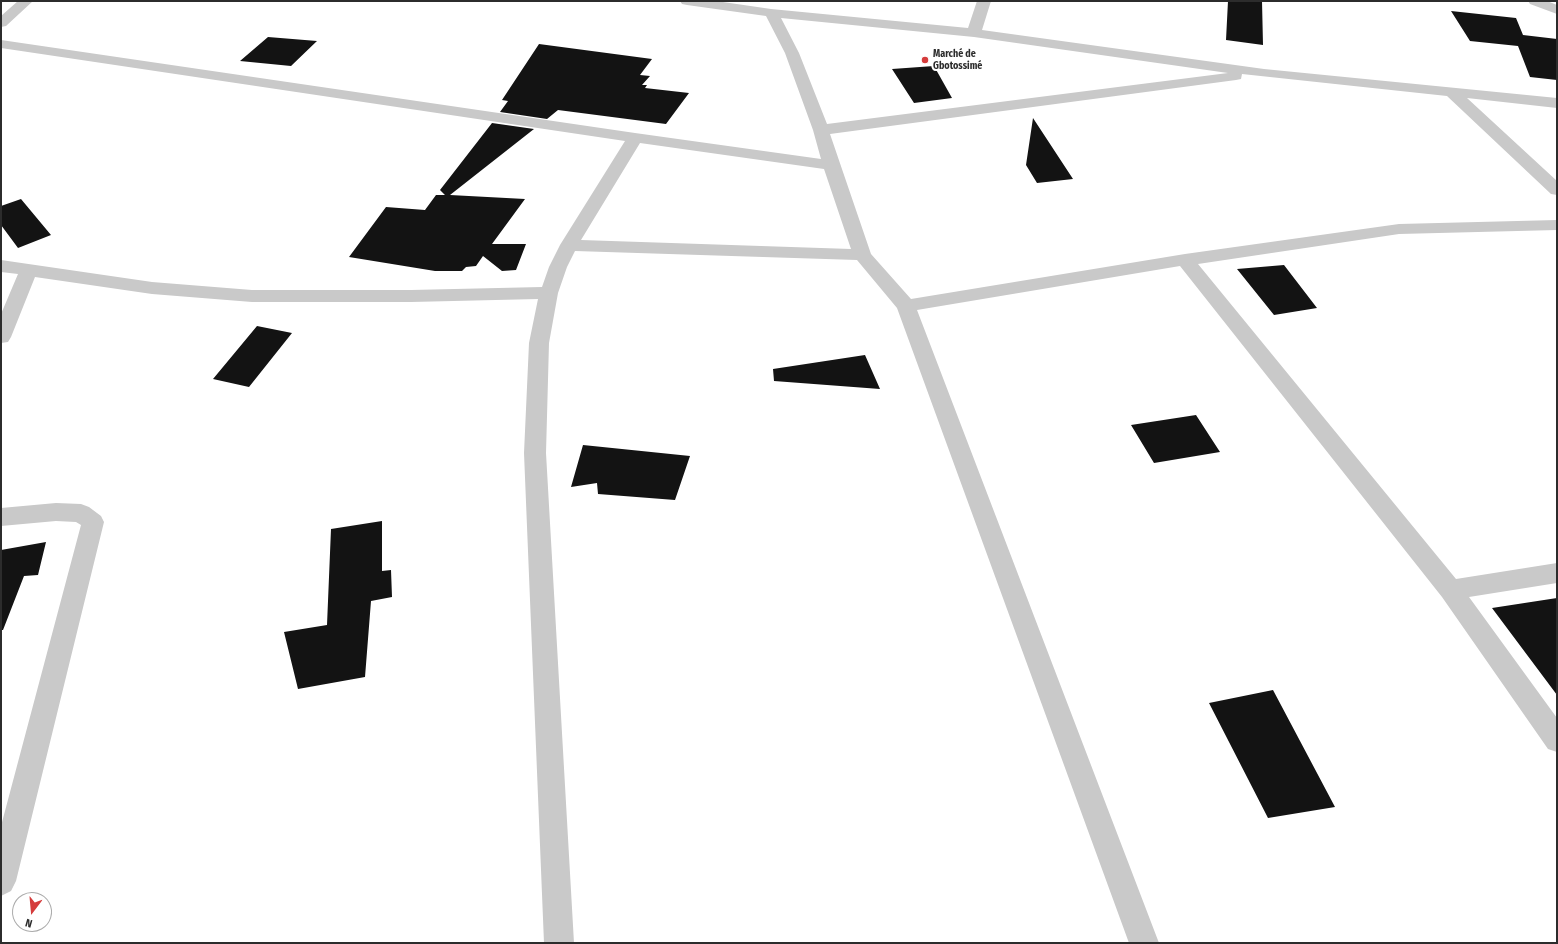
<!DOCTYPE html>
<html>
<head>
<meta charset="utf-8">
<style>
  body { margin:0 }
  #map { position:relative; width:1558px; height:944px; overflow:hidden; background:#fff; font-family:"Fira Sans Condensed",sans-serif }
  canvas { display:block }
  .frame { position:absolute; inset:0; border:2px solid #2c2c2c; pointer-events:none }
  .north { position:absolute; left:12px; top:892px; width:40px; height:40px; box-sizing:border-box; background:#fff; border:1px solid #ababab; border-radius:50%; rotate:196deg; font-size:11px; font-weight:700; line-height:16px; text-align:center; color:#2c2c2c }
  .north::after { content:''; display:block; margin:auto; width:14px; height:18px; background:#d53c3c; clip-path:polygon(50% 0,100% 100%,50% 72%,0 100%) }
</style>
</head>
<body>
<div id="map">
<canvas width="1558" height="944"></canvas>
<div class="frame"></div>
<div class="north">N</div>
</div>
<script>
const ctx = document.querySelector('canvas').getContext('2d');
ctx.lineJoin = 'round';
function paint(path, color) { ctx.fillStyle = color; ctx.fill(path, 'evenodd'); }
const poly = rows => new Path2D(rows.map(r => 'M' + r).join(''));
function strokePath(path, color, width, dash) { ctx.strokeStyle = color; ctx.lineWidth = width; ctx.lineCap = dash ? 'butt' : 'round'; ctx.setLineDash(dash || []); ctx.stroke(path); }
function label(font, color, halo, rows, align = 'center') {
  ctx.font = font + ' "Fira Sans Condensed",sans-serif'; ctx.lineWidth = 4; ctx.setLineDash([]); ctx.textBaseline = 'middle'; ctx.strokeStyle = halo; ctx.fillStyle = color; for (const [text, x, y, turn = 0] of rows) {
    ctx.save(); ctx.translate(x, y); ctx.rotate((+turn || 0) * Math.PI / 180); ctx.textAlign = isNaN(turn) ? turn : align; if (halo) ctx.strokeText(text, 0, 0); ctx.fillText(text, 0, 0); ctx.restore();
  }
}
paint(poly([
  [1228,1,1262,1,1263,45,1226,40],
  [1451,11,1516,18,1523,35,1557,39,1557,80,1530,77,1518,46,1470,41],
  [268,37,317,41,291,66,240,61],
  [539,44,652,59,640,75,650,76,642,85,647,85,645,88,689,93,666,124,558,110,547,119,500,112,508,101,502,100],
  [934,66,952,98,914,103,892,69],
  [1033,118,1073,179,1037,183,1026,165],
  [492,123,534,129,450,195,525,199,492,244,526,244,516,270,502,271,483,256,476,266,466,267,462,271,435,271,349,257,386,207,425,210,436,195,445,195,440,190],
  [21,199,51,235,18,248,1,225,1,206],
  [1284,265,1317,308,1274,315,1237,269],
  [257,326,292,333,249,387,213,379],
  [865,355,880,389,774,381,773,369],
  [1196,415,1220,452,1154,463,1131,425],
  [583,445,690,456,675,500,598,494,597,483,571,487],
  [382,521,382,571,391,570,392,597,371,601,365,677,298,689,284,632,327,625,331,529],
  [46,542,38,575,24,576,3,630,1,630,1,550],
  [1557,598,1557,695,1492,608],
  [1273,690,1335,807,1268,818,1209,703]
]), '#131313');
paint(poly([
  [18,1,33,1,6,26,1,27,1,16,18,1],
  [680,1,716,1,771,9,968,28,977,1,991,1,982,30,1264,69,1557,98,1557,108,1467,98,1557,181,1557,195,1551,194,1447,96,1242,74,1241,79,1236,80,830,134,871,254,911,299,1185,254,1399,224,1557,220,1557,230,1399,234,1198,264,1456,579,1557,563,1557,583,1469,597,1557,718,1557,752,1548,749,1442,597,1180,266,917,310,1159,943,1129,943,897,308,857,260,575,251,567,267,558,293,549,343,546,453,574,943,544,943,524,453,529,343,538,299,411,302,252,302,152,294,35,277,11,337,8,342,1,343,1,314,18,274,1,272,1,260,152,282,252,290,411,290,542,287,549,267,560,245,625,141,1,48,1,40,635,133,821,159,813,130,785,53,766,16,687,5,682,4,680,1],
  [781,18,974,37,1228,73,827,124,799,53,781,18],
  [640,143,824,169,851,249,581,240,640,143],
  [1528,1,1547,1,1557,5,1557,14,1530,4,1528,1],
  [56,503,81,504,89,507,101,516,104,522,16,881,11,891,1,896,1,826,81,525,76,522,56,521,1,526,1,508,56,503]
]), '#c9c9c9');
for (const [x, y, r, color] of [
  [925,60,4,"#d53c3c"]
]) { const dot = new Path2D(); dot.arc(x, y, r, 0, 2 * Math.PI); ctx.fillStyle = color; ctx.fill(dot); strokePath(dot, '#fff', 1.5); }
label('bold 10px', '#2c2c2c', '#fff', [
  ["Marché de",933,54],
  ["Gbotossimé",933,66]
], 'left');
</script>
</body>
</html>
